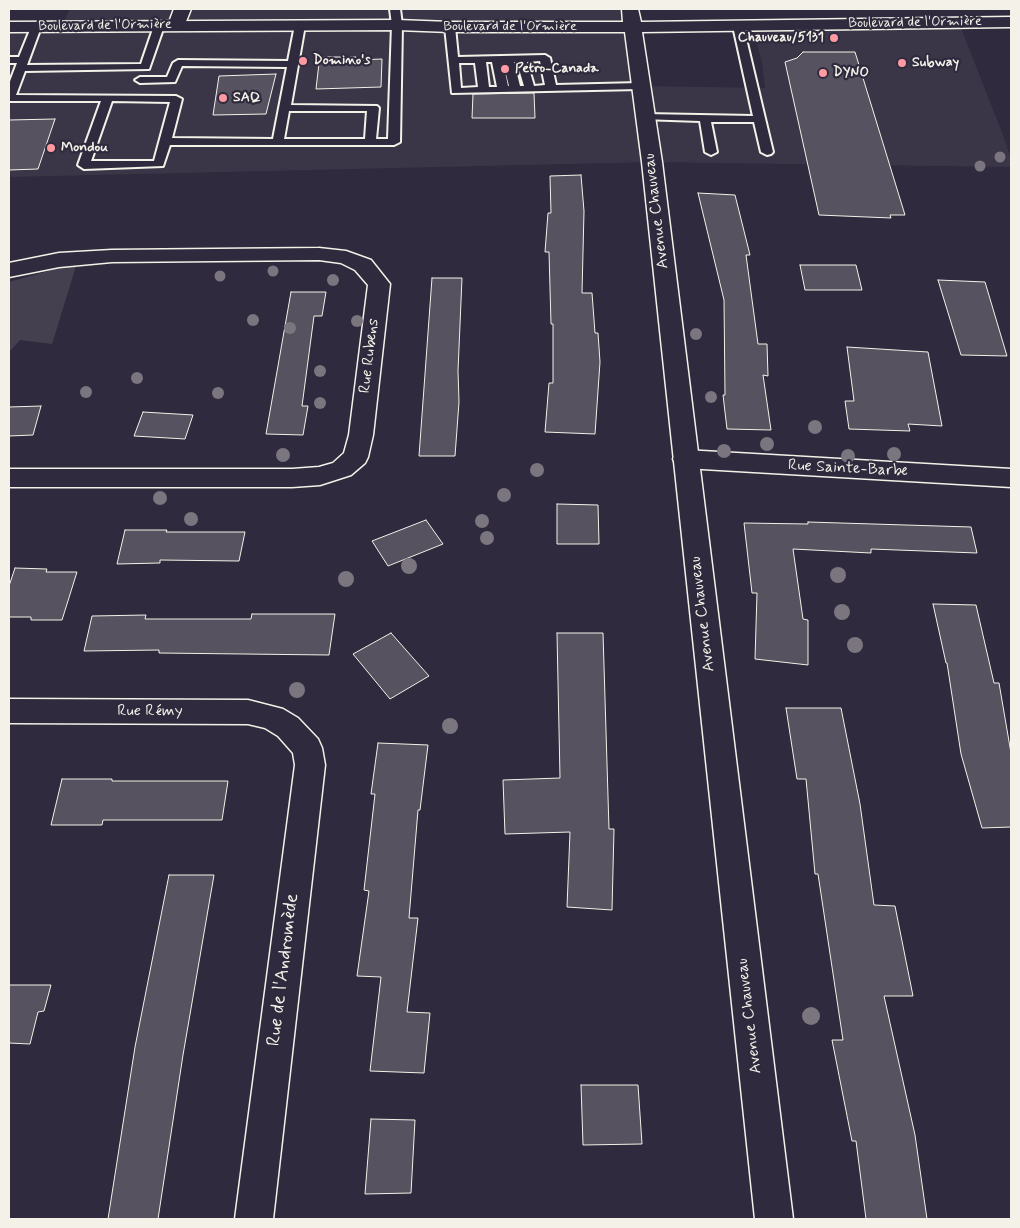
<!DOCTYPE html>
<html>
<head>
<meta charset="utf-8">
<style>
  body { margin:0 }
  #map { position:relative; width:1020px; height:1228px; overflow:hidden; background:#2f2a3d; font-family:Mynerve,sans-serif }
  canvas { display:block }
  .frame { position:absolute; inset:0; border:10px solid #f4f1e8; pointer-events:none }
</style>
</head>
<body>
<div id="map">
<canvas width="1020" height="1228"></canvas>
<div class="frame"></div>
</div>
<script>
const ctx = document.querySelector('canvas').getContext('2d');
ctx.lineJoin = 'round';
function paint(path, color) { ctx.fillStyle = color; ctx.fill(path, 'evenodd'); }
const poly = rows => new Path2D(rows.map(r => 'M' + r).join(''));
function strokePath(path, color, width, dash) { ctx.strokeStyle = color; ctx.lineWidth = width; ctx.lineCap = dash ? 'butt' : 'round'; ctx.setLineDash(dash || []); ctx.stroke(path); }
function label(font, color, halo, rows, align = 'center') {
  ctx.font = font + ' Mynerve,sans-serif'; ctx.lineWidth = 4.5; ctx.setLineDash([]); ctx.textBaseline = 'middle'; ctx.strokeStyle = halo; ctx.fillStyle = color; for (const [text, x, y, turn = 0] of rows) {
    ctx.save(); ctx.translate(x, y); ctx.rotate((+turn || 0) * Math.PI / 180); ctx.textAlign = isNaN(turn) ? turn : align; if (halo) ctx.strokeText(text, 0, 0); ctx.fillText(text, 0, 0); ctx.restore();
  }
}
paint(poly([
  [70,9,630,9,640,86,765,88,762,62,752,26,959,23,1001,130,1011,158,1011,167,652,162,9,177,9,27,61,27]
]), '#3b3647');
paint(poly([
  [77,263,52,344,20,340,9,352,9,282]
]), '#454050');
const building = poly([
  [803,52,855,52,905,215,890,215,891,218,819,215,785,62,797,58,803,52],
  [323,57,356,57,356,60,382,59,381,87,316,89,319,63,322,63,323,57],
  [276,74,266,114,213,115,219,76,276,74],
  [534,93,535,118,472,118,473,94,534,93],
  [55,119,38,169,9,170,9,120,55,119],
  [581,175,584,211,582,293,592,293,595,333,598,333,600,362,595,434,545,432,549,383,553,383,553,324,551,324,549,252,545,252,548,213,551,213,550,176,581,175],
  [698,193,735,195,750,255,746,255,758,344,767,344,768,376,763,375,771,430,727,429,723,395,725,395,724,300,698,193],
  [800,265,856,265,862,290,805,290,800,265],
  [432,278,462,278,458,371,459,402,455,456,419,456,432,278],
  [938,280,985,282,1007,356,961,355,938,280],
  [291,292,326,292,322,316,314,316,302,406,308,406,303,435,266,434,291,292],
  [847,347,928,352,942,426,908,424,910,431,849,429,845,401,854,401,847,347],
  [41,406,33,435,9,436,9,407,41,406],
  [143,412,193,415,185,439,134,436,143,412],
  [557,504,598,505,599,544,557,544,557,504],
  [426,520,443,544,388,566,372,541,426,520],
  [808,522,971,527,977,553,871,549,871,553,793,549,803,619,808,620,808,665,755,659,757,593,752,593,744,523,808,524,808,522],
  [125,530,167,530,166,532,245,532,239,561,160,560,160,563,117,564,125,530],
  [15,568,47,569,46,572,77,572,62,620,31,620,31,617,9,617,9,586,15,568],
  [933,604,976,605,994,683,999,683,1011,753,1011,827,982,828,961,754,947,663,946,663,933,604],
  [252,614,335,614,329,655,159,653,159,650,84,651,92,616,146,615,145,619,251,619,252,614],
  [391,633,429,676,390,699,353,654,391,633],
  [557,633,603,633,609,829,614,829,612,910,567,907,570,832,505,834,503,780,560,778,557,633],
  [786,708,841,708,860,804,874,905,895,906,913,996,884,996,915,1135,927,1219,866,1219,856,1141,852,1141,832,1040,843,1040,818,874,815,874,806,779,797,779,786,708],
  [378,743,428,745,420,810,418,810,409,918,418,918,407,1012,430,1013,424,1073,370,1071,381,977,357,976,369,891,364,890,375,794,371,794,378,743],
  [62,779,112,779,112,781,228,781,222,820,103,820,102,825,51,825,62,779],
  [169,875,214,875,183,1055,158,1219,108,1219,135,1047,169,875],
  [9,985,51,985,44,1011,38,1012,30,1044,9,1043,9,985],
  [581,1085,638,1085,642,1144,583,1145,581,1085],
  [371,1119,415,1120,411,1193,365,1194,371,1119]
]);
paint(building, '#56525f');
strokePath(building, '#f4f1e8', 1);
const lane = poly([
  [390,9,400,9,402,25,400,142,394,145,170,145,163,166,84,169,78,165,101,101,9,101,9,84,17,63,9,63,9,57,19,57,32,25,36,24,41,27,27,65,141,64,154,26,159,23,164,26,149,69,25,71,16,95,176,96,182,99,172,138,273,139,287,67,182,66,175,82,140,83,135,80,140,77,167,77,173,63,178,60,288,61,295,25,300,22,305,25,291,105,377,106,379,108,376,139,388,139,392,25,390,9],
  [112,101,170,102,154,161,91,161,112,101],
  [289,111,367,111,365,139,284,139,289,111],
  [738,23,743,26,773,152,771,154,767,155,761,152,754,122,711,122,717,152,711,155,705,152,700,121,641,119,639,117,641,115,645,114,753,116,733,26,738,23],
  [450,24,455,27,458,57,545,55,550,58,556,85,640,83,645,86,640,89,452,93,445,27,450,24],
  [540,61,545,85,534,86,527,62,540,61],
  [486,62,492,62,497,87,489,87,486,62],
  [503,62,509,86,508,86,503,62],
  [514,62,517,62,524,86,520,86,514,62],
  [459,63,475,63,478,87,461,88,459,63]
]);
const street = poly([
  [174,9,191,9,183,29,177,30,171,29,168,25,174,9],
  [319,248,346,251,371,260,390,284,373,435,368,457,365,463,351,475,320,485,292,487,9,487,9,469,292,469,319,467,333,463,344,453,349,435,368,285,355,270,341,263,319,260,112,262,59,267,9,277,9,263,59,253,112,250,319,248],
  [685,450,1011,469,1011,487,685,468,676,465,673,459,676,453,685,450],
  [9,699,248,700,283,709,298,718,318,739,322,748,325,765,273,1219,235,1219,295,765,293,753,278,736,265,728,248,724,9,723,9,699]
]);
const secondary = poly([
  [622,9,638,9,641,22,1011,17,1011,27,642,32,662,162,793,1219,755,1219,642,162,625,32,450,32,397,30,9,32,9,22,397,20,450,22,623,22,622,9]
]);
strokePath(lane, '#f4f1e8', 4);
strokePath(street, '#f4f1e8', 3);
strokePath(secondary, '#f4f1e8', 3);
paint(lane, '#2f2a3d');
paint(street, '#2f2a3d');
paint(secondary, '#2f2a3d');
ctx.fillStyle = '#7a757e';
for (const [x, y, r] of [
  [1000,157,5.5],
  [980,166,5.5],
  [273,271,5.5],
  [220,276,5.5],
  [333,280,6],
  [253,320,6],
  [357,321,6],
  [290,328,6],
  [696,334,6],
  [320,371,6],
  [137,378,6],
  [86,392,6],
  [218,393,6],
  [711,397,6],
  [320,403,6],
  [815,427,7],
  [767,444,7],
  [724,451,7],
  [894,454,7],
  [283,455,7],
  [848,456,7],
  [537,470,7],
  [504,495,7],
  [160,498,7],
  [191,519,7],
  [482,521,7],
  [487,538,7],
  [409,566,8],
  [838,575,8],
  [346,579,8],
  [842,612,8],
  [855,645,8],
  [297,690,8],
  [450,726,8],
  [811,1016,9]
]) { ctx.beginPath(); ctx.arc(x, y, r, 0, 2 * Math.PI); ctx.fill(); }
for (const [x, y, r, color] of [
  [834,38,5,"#ff9aa2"],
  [303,61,5,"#ff9aa2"],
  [902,63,5,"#ff9aa2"],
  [505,69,5,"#ff9aa2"],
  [823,73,5,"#ff9aa2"],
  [223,98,5,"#ff9aa2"],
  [51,148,5,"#ff9aa2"]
]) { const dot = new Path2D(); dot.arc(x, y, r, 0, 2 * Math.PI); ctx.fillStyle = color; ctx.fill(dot); strokePath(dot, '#2f2a3d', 2); }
label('14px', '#f4f1e8', '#2f2a3d', [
  ["Boulevard de l'Ormière",915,23,-1],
  ["Boulevard de l'Ormière",105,26,-1],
  ["Boulevard de l'Ormière",510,27]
]);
label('bold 14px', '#f4f1e8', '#2f2a3d', [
  ["Chauveau/5131",824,38,"right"],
  ["Domino's",313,61],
  ["Subway",912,63],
  ["Petro-Canada",515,69],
  ["DYNO",833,73],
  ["SAQ",233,98],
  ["Mondou",61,148]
], 'left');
label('16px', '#f4f1e8', '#2f2a3d', [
  ["Avenue Chauveau",657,211,-97],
  ["Rue Rubens",370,356,-83],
  ["Rue Sainte-Barbe",848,469,3],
  ["Avenue Chauveau",703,614,-97],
  ["Rue Rémy",150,712],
  ["Avenue Chauveau",750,1016,-97]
]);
label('19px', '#f4f1e8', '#2f2a3d', [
  ["Rue de l'Andromède",284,970,-83]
]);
</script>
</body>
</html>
